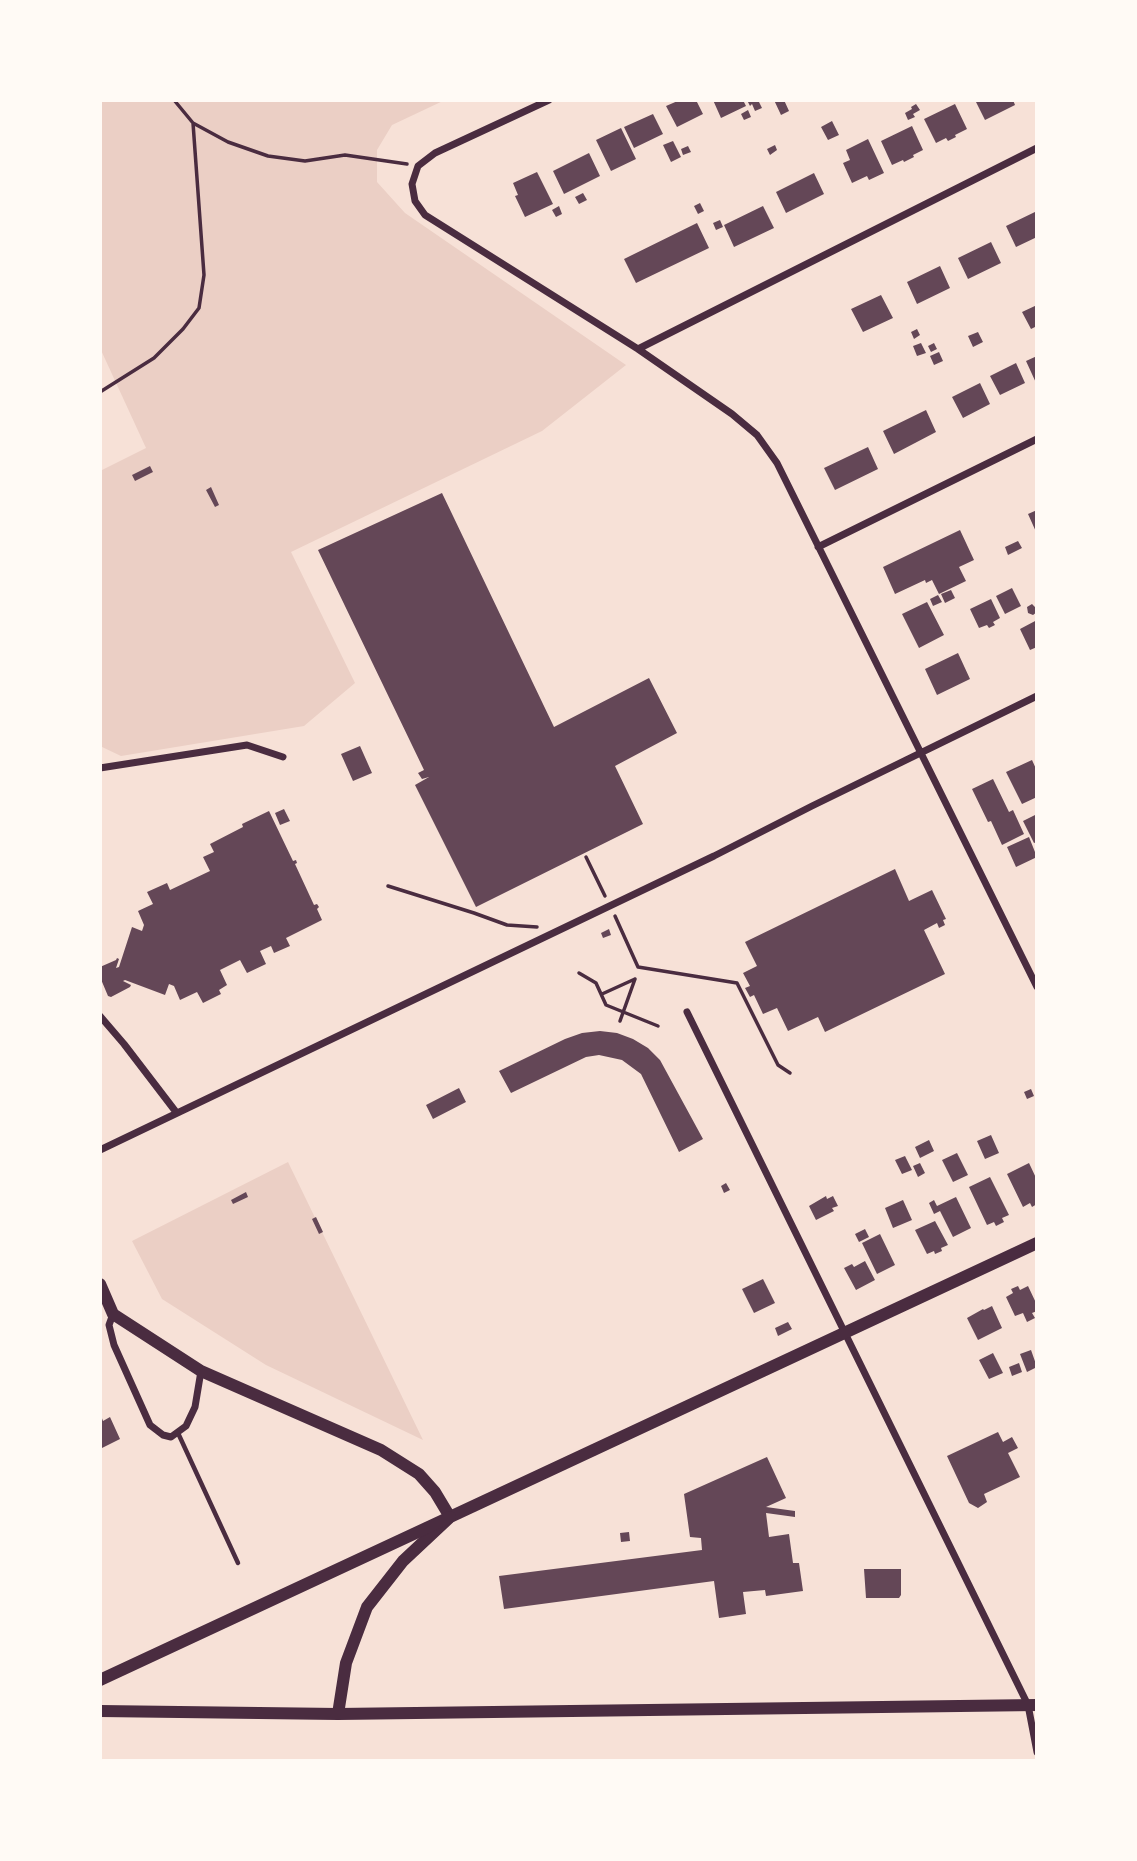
<!DOCTYPE html>
<html>
<head>
<meta charset="utf-8">
<style>
  body { margin:0 }
  #map { position:relative; width:1137px; height:1861px; overflow:hidden; background:#f7e1d7; font-family:"Fira Sans Condensed",sans-serif }
  canvas { display:block }
  .frame { position:absolute; inset:0; border:102px solid #fffaf5; pointer-events:none }
</style>
</head>
<body>
<div id="map">
<canvas width="1137" height="1861"></canvas>
<div class="frame"></div>
</div>
<script>
const ctx = document.querySelector('canvas').getContext('2d');
ctx.lineJoin = 'round';
function paint(path, color) { ctx.fillStyle = color; ctx.fill(path, 'evenodd'); }
const poly = rows => new Path2D(rows.map(r => 'M' + r).join(''));
function strokePath(path, color, width, dash) { ctx.strokeStyle = color; ctx.lineWidth = width; ctx.lineCap = dash ? 'butt' : 'round'; ctx.setLineDash(dash || []); ctx.stroke(path); }
paint(poly([
  [100,100,445,100,392,125,377,150,377,182,405,213,626,365,542,431,291,552,355,683,304,726,121,756,100,746,100,471,146,448,100,348],
  [288,1162,423,1440,266,1365,162,1299,132,1241]
]), '#ebcfc5');
paint(poly([
  [680,100,696,100,703,114,677,127,666,106],
  [713,100,743,100,746,106,721,118],
  [747,100,758,100,762,108,755,111,752,104,750,106],
  [774,100,784,100,789,111,781,115],
  [975,100,1013,100,1015,105,985,120],
  [916,104,920,110,913,114,915,117,908,120,905,113,912,109,911,107],
  [955,104,967,129,955,135,956,137,948,141,946,138,936,143,924,119],
  [748,110,751,117,744,120,741,114],
  [653,114,663,134,634,148,624,127],
  [832,121,839,135,828,140,821,127],
  [912,126,923,150,913,155,914,157,904,162,903,160,892,165,881,141],
  [621,128,636,159,611,171,596,140],
  [868,139,884,173,869,180,867,176,852,183,843,163,850,160,846,150],
  [673,141,681,157,671,162,663,145],
  [775,145,777,150,770,155,767,149],
  [688,146,691,152,683,155,681,149],
  [589,153,600,176,564,194,553,171],
  [537,172,553,204,525,217,515,196,518,195,513,183],
  [814,173,824,194,786,213,776,192],
  [583,193,587,200,579,204,575,197],
  [700,203,704,211,698,214,694,206],
  [559,206,562,214,556,217,552,210],
  [763,206,774,228,734,247,724,225],
  [1037,211,1037,237,1016,247,1006,226],
  [720,220,723,227,716,230,713,223],
  [697,223,709,248,636,283,624,259],
  [991,242,1001,263,968,279,958,258],
  [940,266,950,288,917,304,907,282],
  [881,295,893,318,863,332,851,309],
  [1037,305,1037,326,1031,329,1022,312],
  [917,329,920,335,914,339,911,332],
  [978,332,983,342,973,347,968,336],
  [921,343,926,353,917,356,913,346],
  [934,343,937,349,931,352,928,346],
  [939,352,943,361,934,365,930,356],
  [1037,356,1037,385,1026,361],
  [1016,363,1025,383,1000,395,990,376],
  [980,383,990,404,963,418,952,397],
  [926,410,936,432,894,454,883,431],
  [868,447,878,469,835,490,824,468],
  [150,466,153,472,135,481,132,475],
  [211,487,219,505,215,507,206,490],
  [442,493,554,727,649,678,677,733,615,766,643,824,476,907,415,785,429,777,422,779,418,773,424,770,318,550],
  [1037,510,1037,534,1028,514],
  [960,530,974,560,959,567,966,581,939,594,932,580,926,583,925,580,895,594,883,567],
  [1018,541,1022,548,1008,555,1005,547],
  [1012,588,1021,606,1005,614,996,596],
  [951,590,955,598,945,603,941,594],
  [938,595,942,602,933,606,930,599],
  [991,599,1000,618,993,622,995,625,989,628,987,625,979,628,970,609],
  [927,602,944,635,919,648,902,614],
  [1032,604,1037,609,1037,612,1033,615,1028,613,1027,607],
  [1037,620,1037,647,1030,650,1020,629],
  [958,653,970,679,937,695,925,669],
  [360,746,372,773,353,781,341,754],
  [1032,760,1037,771,1037,797,1022,804,1006,772],
  [993,779,1009,812,1013,810,1024,834,1002,845,991,821,988,822,972,789],
  [284,809,290,821,280,825,275,813],
  [269,811,293,861,296,860,297,863,295,864,314,905,317,904,319,907,317,909,322,920,286,938,290,946,274,953,271,946,260,951,266,964,247,973,240,960,220,970,227,985,219,990,221,994,203,1003,197,992,180,1000,174,986,169,984,165,995,125,980,123,981,131,985,130,987,111,997,108,996,100,977,100,967,116,960,117,958,119,959,116,968,119,967,132,927,142,931,144,925,138,911,153,904,147,892,167,883,170,890,210,871,203,857,214,852,210,844,243,827,242,824],
  [1037,814,1037,842,1034,843,1023,821],
  [1029,837,1037,857,1016,867,1007,847],
  [895,869,909,901,932,890,946,919,943,920,945,925,939,928,937,923,924,930,945,974,825,1032,818,1017,788,1031,777,1008,763,1014,754,995,750,997,745,988,750,986,743,973,757,966,745,942],
  [609,929,611,935,603,938,601,933],
  [600,1031,617,1033,633,1039,648,1048,660,1060,703,1139,679,1152,641,1074,622,1060,599,1055,586,1057,511,1093,499,1071,565,1039,582,1033],
  [459,1088,466,1102,433,1119,426,1105],
  [1031,1089,1034,1096,1027,1099,1024,1092],
  [991,1135,999,1153,985,1159,977,1141],
  [929,1140,934,1151,920,1158,915,1147],
  [957,1153,968,1175,953,1182,942,1160],
  [905,1156,912,1170,902,1174,895,1160],
  [920,1163,925,1173,918,1177,913,1166],
  [1029,1163,1037,1180,1037,1204,1032,1207,1030,1203,1023,1207,1007,1174],
  [990,1177,1009,1215,1002,1218,1004,1222,996,1226,994,1222,987,1225,969,1187],
  [726,1183,730,1190,724,1193,721,1186],
  [246,1192,248,1197,233,1204,231,1200],
  [826,1196,827,1199,833,1196,838,1206,832,1208,834,1211,816,1220,809,1206],
  [956,1197,971,1228,953,1237,940,1211,934,1214,929,1203,934,1200,937,1206],
  [903,1200,912,1220,893,1228,885,1208],
  [316,1217,323,1232,319,1234,312,1219],
  [935,1221,948,1245,941,1248,942,1251,935,1254,934,1251,927,1254,915,1230],
  [865,1229,869,1237,859,1242,855,1234],
  [880,1234,895,1265,877,1274,862,1243],
  [865,1261,875,1280,856,1290,844,1268,852,1264,854,1267],
  [763,1279,775,1303,754,1313,742,1289],
  [1018,1286,1020,1290,1028,1286,1037,1305,1037,1311,1032,1313,1035,1318,1027,1322,1023,1313,1015,1316,1006,1297,1013,1293,1011,1289],
  [992,1306,1002,1328,978,1340,967,1318,983,1309,984,1310],
  [788,1322,792,1329,778,1336,775,1328],
  [1031,1350,1037,1367,1027,1372,1020,1354],
  [993,1353,1003,1373,989,1379,979,1360],
  [1019,1363,1022,1372,1012,1376,1009,1367],
  [100,1413,103,1421,110,1417,120,1439,100,1449],
  [998,1432,1003,1442,1012,1437,1018,1448,1008,1453,1020,1477,984,1494,987,1502,978,1508,969,1503,947,1456],
  [767,1457,786,1498,766,1507,795,1511,795,1517,766,1513,769,1537,789,1534,793,1563,799,1563,803,1591,766,1596,765,1590,743,1592,746,1614,719,1618,714,1581,504,1609,499,1576,702,1550,701,1538,690,1537,684,1494],
  [629,1532,630,1541,621,1542,620,1533],
  [864,1569,901,1569,901,1595,899,1598,866,1598]
]), '#644757');
strokePath(poly([
  [174,100,193,123,228,142,268,156,305,161,345,155,407,164],
  [100,392,154,358,183,329,199,308,204,275,193,123],
  [586,857,605,896],
  [388,886,474,913,507,925,537,927],
  [615,916,638,967,737,983,778,1065,790,1073],
  [579,973,596,983,606,1005,658,1026],
  [602,994,635,979],
  [620,1021,635,979]
]), '#4a2c40', 3.5);
strokePath(poly([
  [178,1433,238,1563]
]), '#4a2c40', 4.5);
strokePath(poly([
  [549,100,435,153,418,166,412,184,415,201,425,215,638,349,732,414,757,435,777,463,1037,987],
  [638,349,1037,148],
  [818,547,1037,439],
  [100,768,247,745,283,757],
  [687,1012,1028,1705,1037,1752],
  [100,1016,124,1044,176,1112],
  [100,1150,714,856,812,806,1037,696],
  [113,1314,109,1325,114,1345,150,1425,163,1435,171,1437,186,1426,195,1407,201,1371]
]), '#4a2c40', 7);
strokePath(poly([
  [100,1284,113,1314,201,1371,381,1450,419,1474,435,1492,450,1517],
  [338,1714,346,1663,367,1607,403,1561,450,1517,1037,1243]
]), '#4a2c40', 12);
strokePath(poly([
  [100,1680,450,1517],
  [100,1711,338,1714,1037,1705]
]), '#4a2c40', 12);
</script>
</body>
</html>
